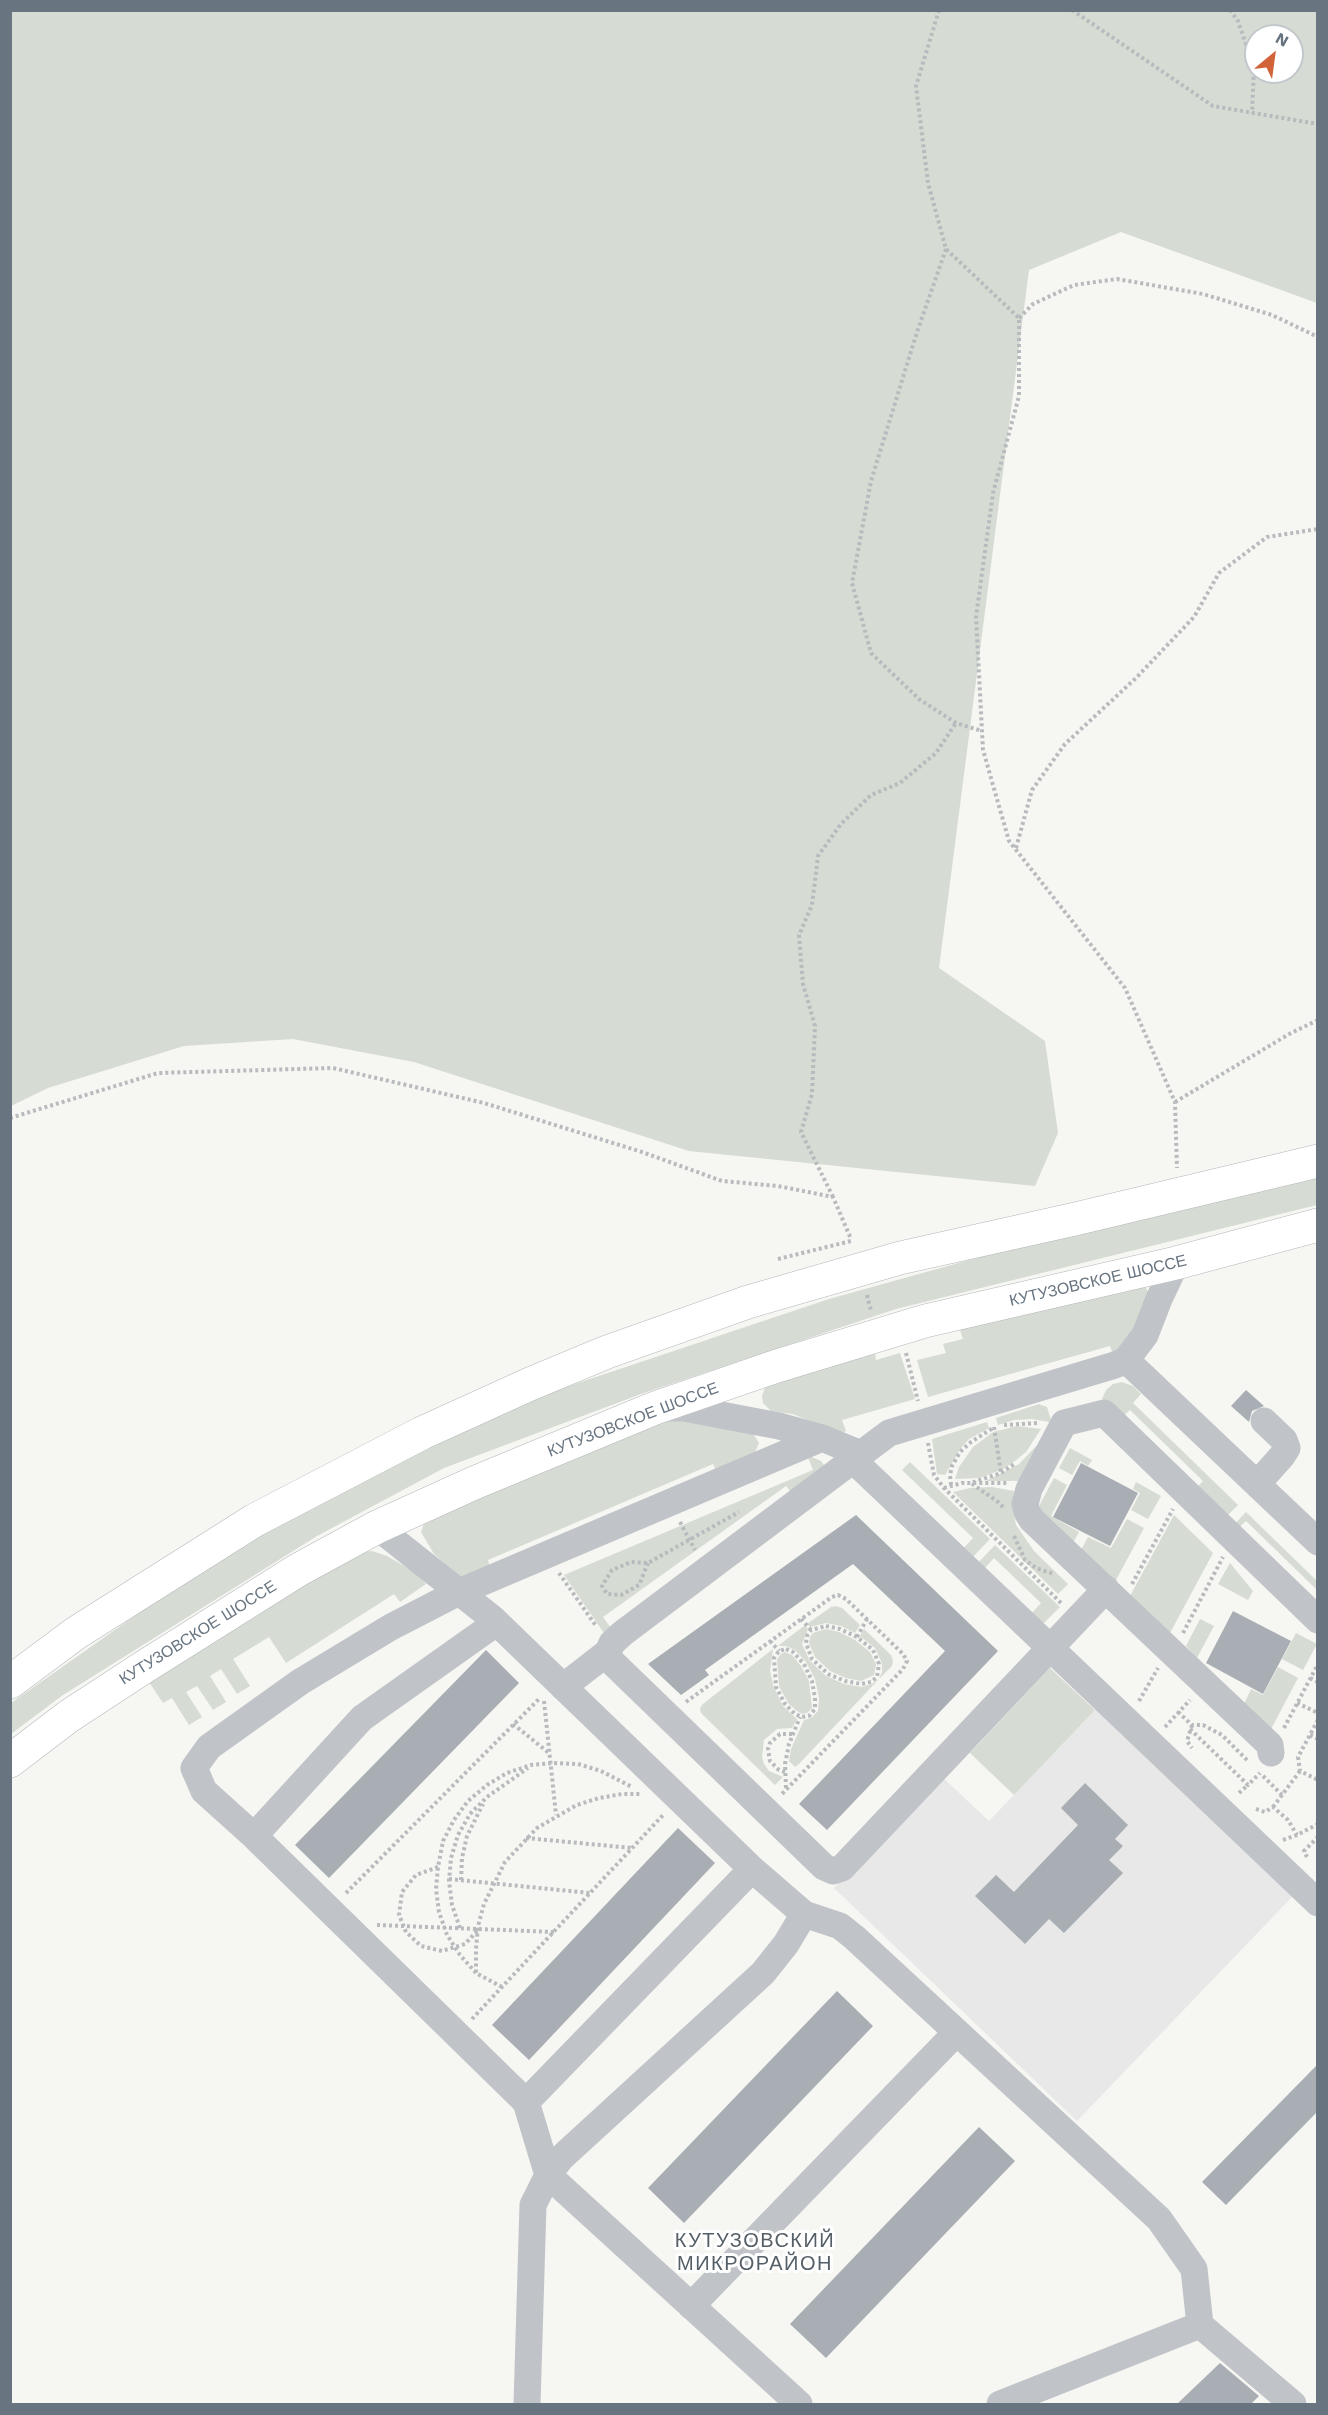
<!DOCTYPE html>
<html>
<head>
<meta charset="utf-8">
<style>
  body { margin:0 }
  #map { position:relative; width:1328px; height:2415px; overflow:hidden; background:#f6f6f3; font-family:"Work Sans",sans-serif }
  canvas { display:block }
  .frame { position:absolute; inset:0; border:12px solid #687581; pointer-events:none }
  .north { position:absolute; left:1244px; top:24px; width:60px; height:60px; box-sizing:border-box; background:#fff; border:2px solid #c3c8cd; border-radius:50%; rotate:29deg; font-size:16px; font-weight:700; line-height:24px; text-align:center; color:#687581 }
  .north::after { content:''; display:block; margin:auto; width:21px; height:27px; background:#d26238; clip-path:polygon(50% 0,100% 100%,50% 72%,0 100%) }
</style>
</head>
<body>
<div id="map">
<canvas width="1328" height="2415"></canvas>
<div class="frame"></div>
<div class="north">N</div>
</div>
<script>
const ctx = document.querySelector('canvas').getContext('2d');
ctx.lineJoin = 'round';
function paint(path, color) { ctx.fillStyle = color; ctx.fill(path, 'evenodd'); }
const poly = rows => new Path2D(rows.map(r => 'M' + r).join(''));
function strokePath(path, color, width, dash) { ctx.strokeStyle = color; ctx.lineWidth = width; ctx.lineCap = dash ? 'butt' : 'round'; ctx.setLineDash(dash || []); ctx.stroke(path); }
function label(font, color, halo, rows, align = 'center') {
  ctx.font = font + ' "Work Sans",sans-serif'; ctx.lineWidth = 6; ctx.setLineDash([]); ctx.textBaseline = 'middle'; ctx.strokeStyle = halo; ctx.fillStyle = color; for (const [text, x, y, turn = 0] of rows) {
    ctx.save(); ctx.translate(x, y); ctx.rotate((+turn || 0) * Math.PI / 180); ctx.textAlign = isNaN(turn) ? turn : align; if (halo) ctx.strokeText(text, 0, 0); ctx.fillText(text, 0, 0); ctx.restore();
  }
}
paint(poly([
  [1097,1708,1293,1896,1077,2121,834,1888,941,1776,989,1821]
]), '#e7e8e7');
paint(poly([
  [10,11,1317,11,1317,303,1121,232,1029,270,939,968,1045,1041,1058,1133,1035,1186,689,1151,414,1062,293,1039,184,1046,48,1088,11,1106],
  [1256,36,1292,36,1292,72,1256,72],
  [1317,1172,1317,1205,896,1309,641,1394,444,1468,317,1536,63,1695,11,1734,11,1703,230,1549,393,1457,557,1390,829,1299,1063,1234],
  [1145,1286,1150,1296,1147,1311,1113,1355,1110,1346,928,1397,917,1360,946,1353,943,1344,963,1339,959,1327],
  [875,1353,876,1360,900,1353,915,1399,842,1420,846,1431,841,1434,793,1414,771,1411,763,1403,762,1396,767,1382],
  [1122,1382,1133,1386,1141,1394,1133,1403,1238,1505,1222,1521,1192,1493,1203,1481,1130,1410,1118,1421,1104,1407,1102,1399,1106,1390,1113,1384],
  [1039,1404,1047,1407,1051,1420,1050,1422,1031,1419,1014,1420,998,1425,996,1418],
  [663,1416,752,1432,759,1443,754,1455,718,1474,713,1464,488,1560,490,1568,464,1581,434,1554,421,1532,426,1518],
  [987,1422,989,1428,969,1439,961,1448,945,1475,937,1474,932,1439],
  [1017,1426,1041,1429,1026,1452,1015,1461,1003,1469,980,1478,955,1479,959,1467,973,1447,993,1432],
  [1042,1440,1020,1481,986,1481,1019,1464],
  [1070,1448,1092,1460,1088,1466,1080,1461,1072,1475,1059,1468],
  [807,1455,821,1461,826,1468,794,1496,786,1486,603,1617,613,1631,606,1636,564,1575,813,1470],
  [910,1462,990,1539,971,1559,962,1550,973,1538,902,1470],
  [1054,1478,1067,1485,1051,1516,1079,1532,1073,1543,1039,1510,1040,1504],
  [1136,1482,1161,1496,1148,1519,1131,1510,1140,1493,1133,1489],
  [992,1487,1014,1491,1012,1507,1016,1525,1034,1551,1068,1584,1058,1594,953,1492,970,1488],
  [1246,1512,1317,1581,1317,1590,1246,1521,1234,1532,1230,1529],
  [1174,1515,1213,1553,1170,1633,1130,1596],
  [1127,1519,1144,1528,1116,1580,1107,1575,1081,1550,1088,1537,1111,1548],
  [995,1545,1060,1607,1041,1626,1030,1615,1041,1603,994,1558,983,1570,977,1564],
  [372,1551,387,1556,420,1575,426,1584,400,1602,394,1594,286,1663,269,1637,233,1659,250,1686,237,1694,221,1669,210,1676,226,1702,213,1710,197,1686,186,1692,202,1717,189,1725,172,1698,163,1703,149,1682,356,1553],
  [1230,1563,1253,1591,1248,1600,1218,1584],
  [836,1606,842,1608,860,1625,855,1633,841,1626,826,1623,810,1627,807,1624,831,1607],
  [1200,1619,1214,1626,1197,1658,1186,1646],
  [805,1625,808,1629,802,1644,810,1661,826,1676,844,1684,862,1687,872,1684,879,1679,882,1672,882,1663,875,1648,860,1636,864,1629,891,1655,893,1661,892,1666,879,1679,798,1765,795,1767,789,1761,791,1749,804,1720,811,1718,818,1711,819,1698,815,1679,806,1662,795,1650,786,1646,778,1646],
  [826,1629,839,1632,855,1640,870,1652,876,1664,874,1675,861,1681,846,1678,830,1671,815,1657,809,1643,810,1637,813,1633],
  [1296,1633,1317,1644,1303,1670,1282,1659],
  [773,1649,770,1671,774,1688,783,1706,797,1719,792,1728,777,1729,764,1740,762,1757,764,1764,769,1771,783,1777,775,1785,701,1713,700,1708,703,1704],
  [785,1652,792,1655,801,1666,809,1681,812,1708,807,1713,802,1714,797,1711,788,1703,779,1686,777,1659,781,1654],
  [1278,1667,1298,1678,1270,1731,1244,1704,1251,1689,1263,1695],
  [1050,1668,1095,1710,1014,1795,970,1753]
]), '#d6dbd3');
paint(poly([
  [1246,1390,1264,1406,1252,1411,1249,1422,1231,1406],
  [1081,1463,1138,1493,1110,1546,1053,1517],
  [856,1515,998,1651,827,1830,799,1804,945,1651,853,1564,705,1670,709,1675,681,1695,648,1664],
  [1233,1611,1291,1641,1263,1694,1206,1663],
  [486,1650,519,1683,329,1878,295,1845],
  [1085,1783,1128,1825,1115,1839,1123,1846,1109,1860,1123,1873,1064,1933,1049,1919,1025,1944,975,1896,996,1875,1014,1892,1078,1825,1061,1808],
  [678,1828,715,1863,529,2060,492,2025],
  [837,1991,873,2026,684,2223,648,2188],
  [1317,2065,1317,2112,1226,2205,1202,2182],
  [979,2127,1015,2161,826,2358,790,2324],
  [1220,2363,1259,2396,1251,2404,1177,2404]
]), '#a8aeb3');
const major = poly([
  [10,1682,76,1633,255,1520,422,1433,530,1384,607,1352,748,1302,900,1258,1075,1219,1318,1161],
  [10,1761,69,1716,144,1667,298,1570,377,1527,474,1483,655,1408,777,1366,925,1321,1176,1263,1318,1225]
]);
strokePath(major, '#b4b7bb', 34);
strokePath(poly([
  [939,10,916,86,928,183,946,249,1019,318,1019,396,993,493,976,617,983,750,1009,841,1125,988,1175,1102,1177,1168],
  [1072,10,1213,106,1318,124],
  [1230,10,1238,21,1254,68,1252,113],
  [946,249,917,332,871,481,852,583,871,653,919,699,956,723,982,731],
  [1019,318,1033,304,1074,285,1117,279,1203,294,1272,315,1318,337],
  [1016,848,1032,790,1065,744,1136,678,1194,617,1219,573,1267,537,1318,529],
  [1175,1102,1291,1033,1318,1020],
  [10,1118,158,1073,333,1068,484,1103,642,1152,722,1181,778,1186,833,1197,851,1239],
  [833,1197,801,1132,812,1094,815,1026,803,984,799,935,812,905,818,856,841,824,871,795,900,783,936,753,956,723],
  [778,1259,851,1241],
  [867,1295,871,1311],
  [906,1353,918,1401],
  [1004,1425,1038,1423],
  [994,1427,1001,1473],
  [928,1443,934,1475,944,1488,1062,1604],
  [951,1485,950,1475,952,1466,960,1452,971,1442,993,1428],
  [944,1488,962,1483,1008,1483],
  [1003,1507,998,1502,971,1483,1001,1473,1014,1464],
  [680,1522,695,1550],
  [1014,1536,1025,1560,1036,1568,1054,1574],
  [648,1563,639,1585,621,1595,607,1594,602,1586,612,1570,631,1562,648,1563,739,1512],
  [559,1573,596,1626],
  [1132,1584,1173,1509],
  [801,1619,811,1630],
  [826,1626,840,1629,857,1637,873,1650,879,1664,877,1677,871,1682,861,1684,845,1681,828,1674,812,1659,806,1643,807,1636,811,1630,826,1626],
  [1183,1633,1223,1557],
  [857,1637,867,1619],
  [770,1641,779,1651],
  [786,1649,793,1652,804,1664,812,1681,815,1698,815,1709,809,1716,802,1717,795,1714,785,1704,776,1687,774,1658,779,1651,786,1649],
  [1310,1678,1318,1682],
  [544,1701,556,1815],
  [1139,1701,1158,1668],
  [686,1702,832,1597,838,1595,846,1599,903,1654,907,1661,903,1669,781,1795],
  [1297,1703,1318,1713],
  [1178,1712,1192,1725,1203,1725,1222,1735,1249,1762],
  [1318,1720,1298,1757,1300,1771,1318,1780],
  [513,1724,549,1753],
  [1192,1725,1187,1741,1192,1748],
  [1165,1727,1190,1700],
  [1284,1728,1318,1664],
  [1190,1729,1248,1785,1260,1773],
  [1310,1735,1318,1739],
  [785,1772,779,1770,770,1761,768,1749,770,1743,780,1734,793,1734],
  [1263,1776,1282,1795,1300,1771],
  [786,1788,785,1764,789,1744,800,1717],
  [1239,1793,1248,1785],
  [1273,1807,1282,1795],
  [1256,1809,1265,1812,1273,1807,1288,1820,1297,1835],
  [526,1838,632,1848],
  [1283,1840,1297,1835,1318,1824],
  [1307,1857,1304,1851,1318,1837],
  [438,1867,416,1875,402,1892,399,1915,406,1932,421,1946,442,1951,465,1944,478,1930],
  [449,1879,590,1893],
  [461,1880,462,1858,467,1836,483,1804],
  [346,1893,540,1698],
  [377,1925,554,1932],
  [460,1928,452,1905,449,1881,451,1858,458,1835,470,1814,487,1797,528,1768],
  [476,1973,460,1955,447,1935,439,1912,436,1889,438,1867,443,1841,454,1820,468,1801,487,1785,507,1773,531,1765,554,1763,578,1764,601,1771,632,1787],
  [502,1987,476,1973,476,1949,478,1926,484,1904,505,1862,537,1828,577,1805,599,1798,622,1794,641,1794],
  [472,2019,664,1814]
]), '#b8bbbd', 4, [3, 3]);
strokePath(poly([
  [1176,1263,1159,1299,1145,1335,1126,1360,1115,1365,889,1433,853,1460,1318,1903],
  [1126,1360,1318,1542],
  [663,1408,684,1408,779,1426,822,1438,861,1454],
  [853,1460,623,1633,612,1643,608,1652,611,1661,824,1867,833,1871,842,1868,1106,1589],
  [1257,1484,1282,1456,1287,1448,1284,1440,1264,1421],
  [377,1527,492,1618,752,1869,804,1914,786,1944,763,1973,561,2158,548,2175,799,2404],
  [563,1687,608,1652],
  [1271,1753,1270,1745,1032,1520,1027,1512,1025,1504,1029,1489,1064,1423,1104,1413,1318,1620],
  [254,1836,362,1718,496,1623],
  [804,1914,840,1926,855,1938,1159,2219,1194,2269,1200,2325],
  [526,2102,752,1869],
  [691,2306,957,2032],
  [527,2404,533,2205,548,2175,526,2102,254,1836,204,1791,194,1768,209,1747,300,1682,391,1627,459,1592,822,1438],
  [1000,2404,1200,2325,1293,2404]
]), '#c0c3c7', 27);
strokePath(major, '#fff', 33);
label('16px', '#687581', '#fff', [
  ["КУТУЗОВСКОЕ ШОССЕ",1098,1281,-13],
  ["КУТУЗОВСКОЕ ШОССЕ",633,1420,-21],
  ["КУТУЗОВСКОЕ ШОССЕ",198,1633,-32]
]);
ctx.letterSpacing = '1.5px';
label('20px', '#555f67', '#fff', [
  ["КУТУЗОВСКИЙ",755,2241],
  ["МИКРОРАЙОН",755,2264]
]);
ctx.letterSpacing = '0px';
</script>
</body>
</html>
